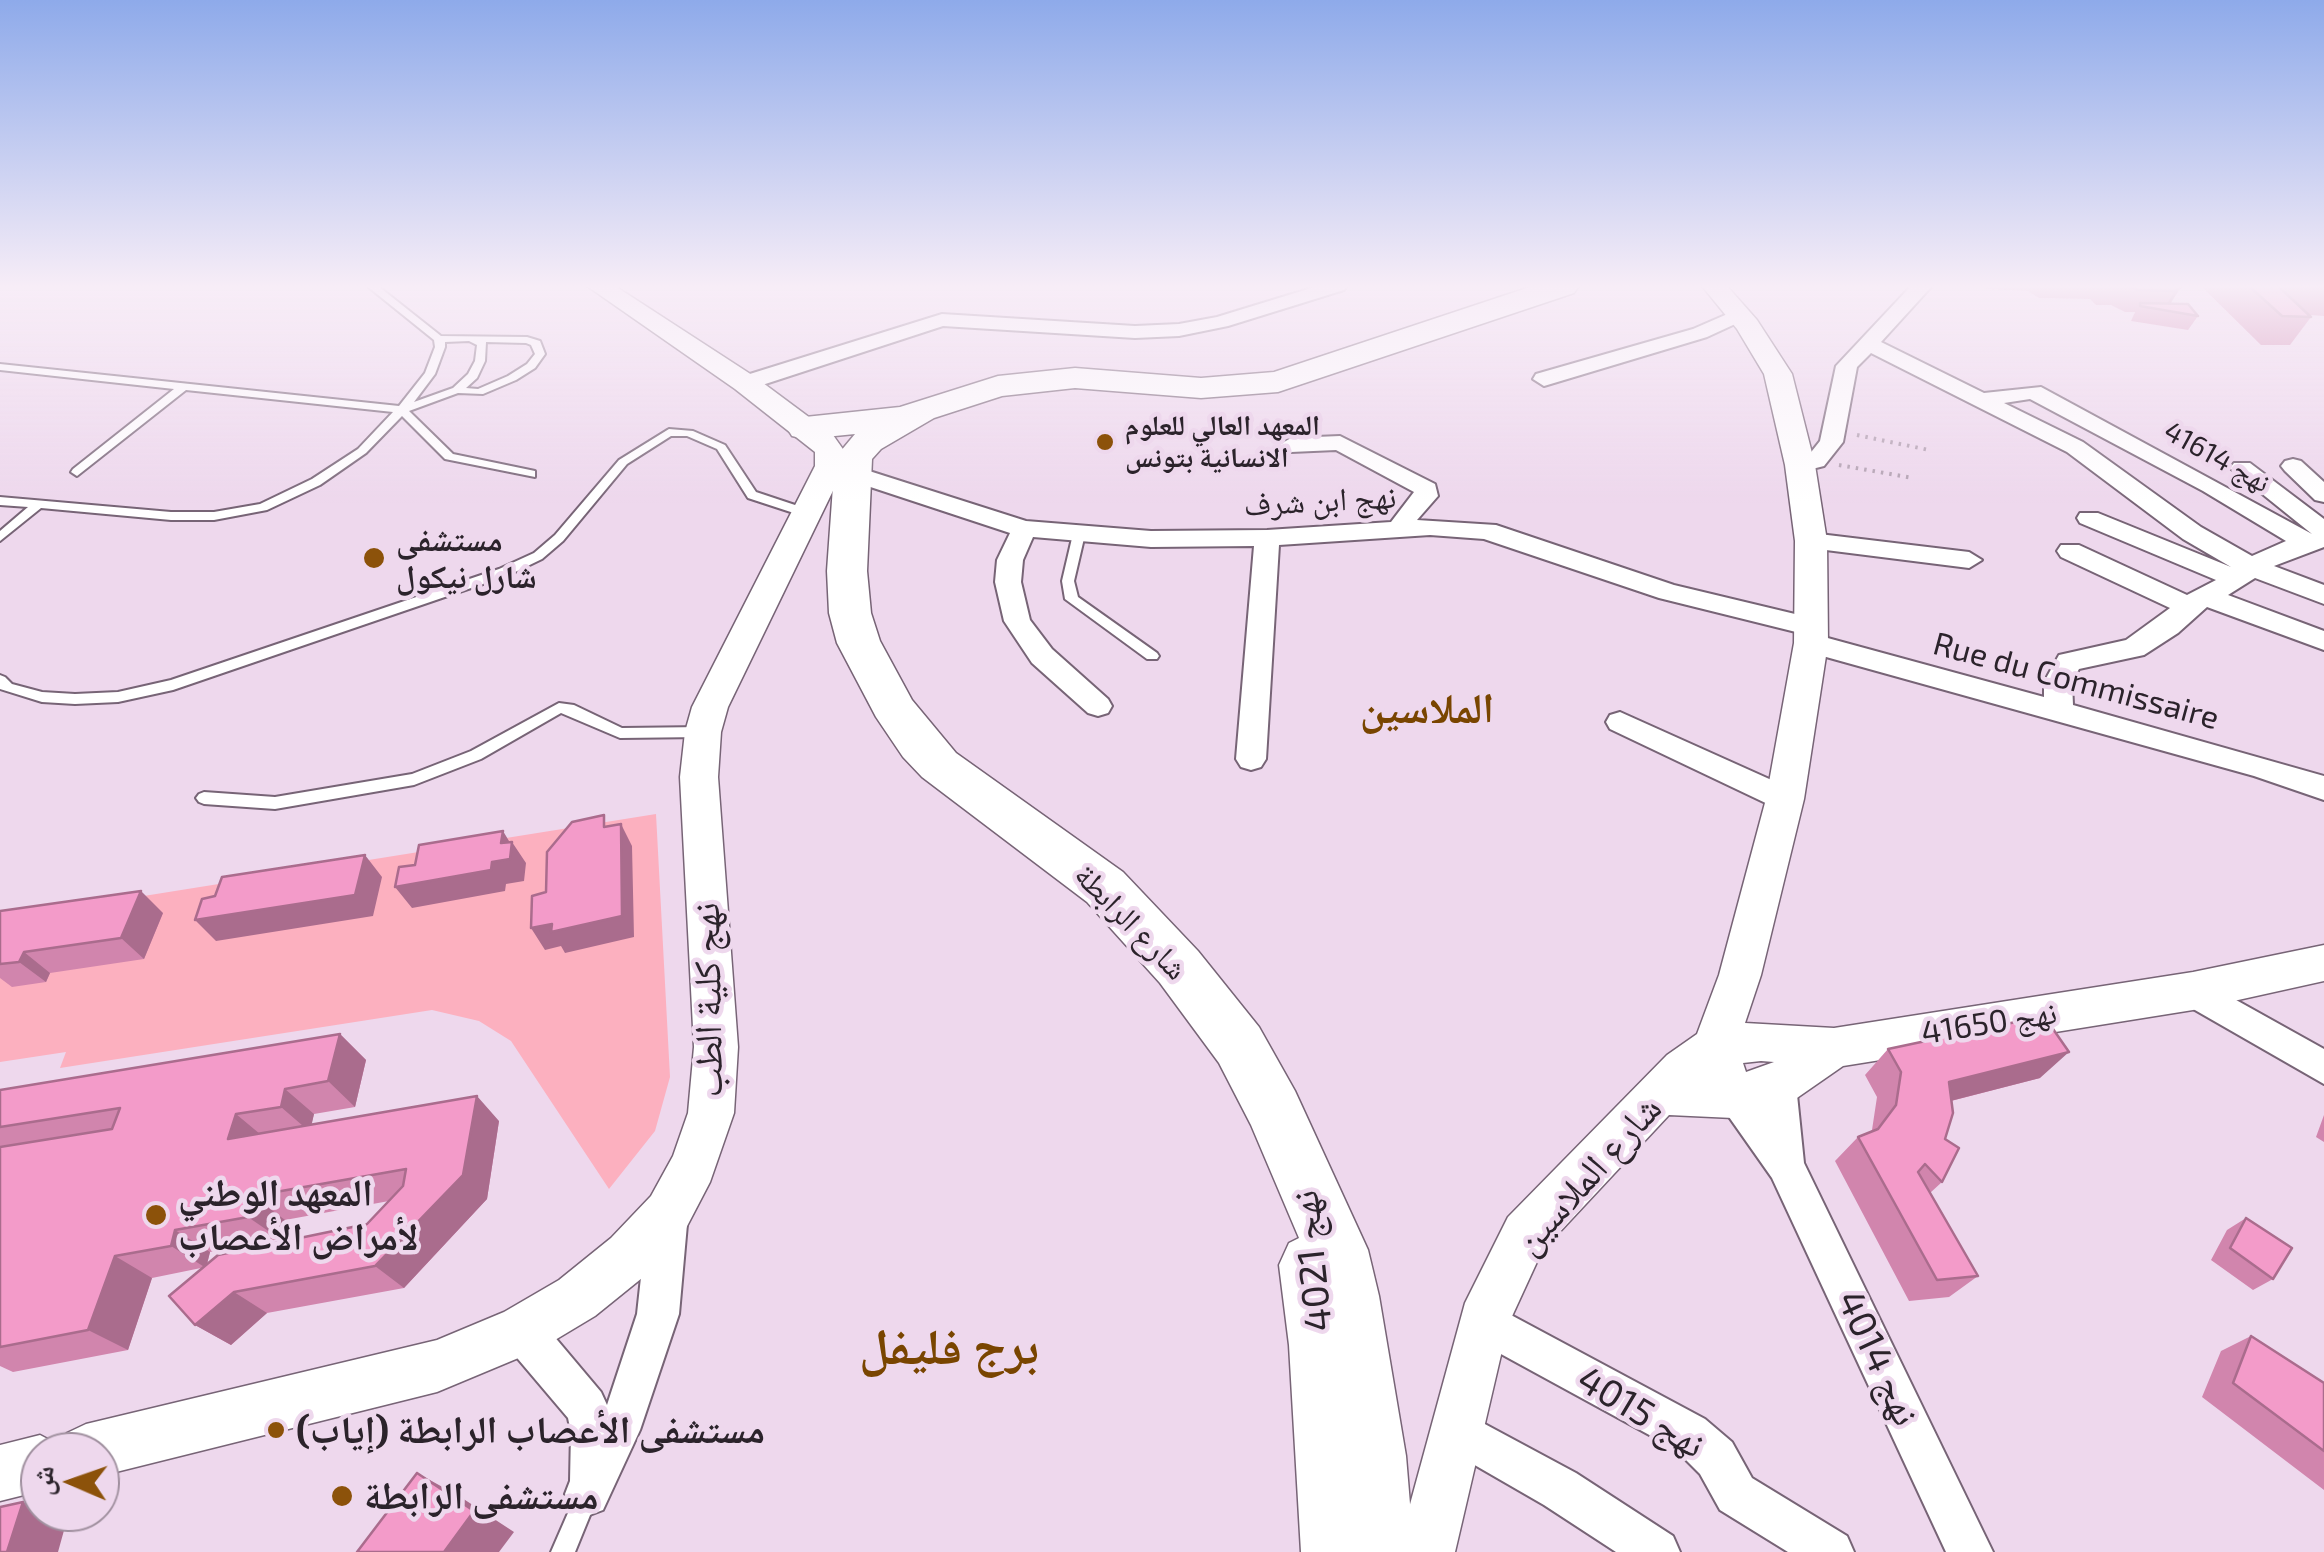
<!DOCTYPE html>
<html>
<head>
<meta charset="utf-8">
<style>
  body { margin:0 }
  #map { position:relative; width:2324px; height:1552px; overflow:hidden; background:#eed8ed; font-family:"Exo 2","Noto Naskh Arabic",sans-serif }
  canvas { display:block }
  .north { position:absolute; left:20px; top:1432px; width:100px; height:100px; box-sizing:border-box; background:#eed8ed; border:2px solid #a0909f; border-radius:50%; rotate:272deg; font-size:28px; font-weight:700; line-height:40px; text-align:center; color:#2b232b }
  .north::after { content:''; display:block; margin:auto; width:35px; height:45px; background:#8c520a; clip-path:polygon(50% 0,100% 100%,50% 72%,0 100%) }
</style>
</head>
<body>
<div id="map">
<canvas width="2324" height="1552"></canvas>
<div class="north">ش</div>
</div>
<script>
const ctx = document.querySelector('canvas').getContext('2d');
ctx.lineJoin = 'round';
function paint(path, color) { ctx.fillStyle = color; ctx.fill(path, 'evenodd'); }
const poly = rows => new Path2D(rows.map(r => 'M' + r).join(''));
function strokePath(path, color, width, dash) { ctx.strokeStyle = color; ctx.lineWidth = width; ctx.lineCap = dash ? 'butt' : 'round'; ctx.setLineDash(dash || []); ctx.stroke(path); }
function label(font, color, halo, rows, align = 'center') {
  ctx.font = font + ' "Exo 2","Noto Naskh Arabic",sans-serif'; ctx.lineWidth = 9; ctx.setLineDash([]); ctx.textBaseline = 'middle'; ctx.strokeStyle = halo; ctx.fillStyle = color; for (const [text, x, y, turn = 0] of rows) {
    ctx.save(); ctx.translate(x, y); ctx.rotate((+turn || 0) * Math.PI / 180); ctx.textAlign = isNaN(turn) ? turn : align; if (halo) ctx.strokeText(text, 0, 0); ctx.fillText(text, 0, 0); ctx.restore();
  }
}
paint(poly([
  [656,814,670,1077,655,1131,609,1189,511,1041,479,1021,432,1010,60,1068,66,1052,0,1062,0,919]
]), '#fcb0bf');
const service = poly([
  [367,286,378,286,441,336,527,337,540,341,545,354,535,368,516,380,483,394,458,393,409,411,453,454,535,471,535,477,445,459,402,416,366,453,320,485,267,510,214,520,171,520,41,508,0,541,0,531,28,507,0,505,0,497,171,512,214,512,260,504,312,479,358,449,393,412,186,390,77,476,71,472,73,469,174,389,0,370,0,364,399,406,425,373,435,347,434,340,367,286],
  [469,341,477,345,475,361,468,374,453,388,414,402,435,374,445,347,445,342,469,341],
  [486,342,526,343,531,345,535,354,527,364,508,376,478,389,466,388,477,378,485,361,486,342],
  [669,429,693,431,725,445,756,492,810,510,812,513,806,517,748,498,717,449,687,436,671,436,627,464,563,541,542,559,509,575,173,690,118,702,75,704,42,702,0,689,0,675,5,677,12,684,42,692,75,694,118,692,171,680,499,569,534,553,555,535,619,460,669,429],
  [1079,530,1085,534,1074,581,1078,597,1157,653,1159,656,1157,659,1147,659,1065,599,1062,581,1073,534,1079,530],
  [559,703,574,705,622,728,703,727,710,732,703,737,620,738,561,713,481,759,414,785,275,809,204,804,199,802,196,798,199,794,204,792,275,797,412,774,471,751,559,703],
  [586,1487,594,1490,597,1498,575,1552,551,1552,578,1490,586,1487]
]);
const minor = poly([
  [1318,286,1347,286,1344,290,1228,326,1179,336,1135,338,943,326,753,388,737,388,734,383,737,378,942,314,1135,326,1179,324,1217,317,1318,286],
  [1911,286,1932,286,1881,342,1984,393,2041,387,2312,534,2230,468,2234,463,2250,463,2324,519,2324,547,2274,566,2324,585,2324,604,2255,578,2228,595,2324,631,2324,650,2207,607,2178,633,2144,655,2079,669,2072,682,2073,705,2324,776,2324,800,2254,776,1801,650,1797,643,1808,635,1659,598,1484,539,1430,535,1279,545,1266,759,1261,767,1251,770,1241,767,1236,759,1254,546,1151,547,1033,537,1023,560,1021,582,1030,620,1052,649,1108,699,1112,706,1108,713,1098,716,1088,713,1032,663,1004,621,995,582,997,560,1010,533,825,472,821,467,825,462,841,462,1026,521,1151,531,1267,530,1391,522,1414,492,1336,450,1291,452,1279,445,1291,438,1340,436,1435,484,1438,496,1417,520,1496,525,1674,585,1820,620,1823,626,1813,634,2044,697,2044,682,2059,655,2126,640,2170,608,2061,557,2057,551,2061,545,2079,545,2187,595,2216,580,2080,523,2077,518,2080,513,2098,513,2231,567,2183,539,2067,452,1871,353,1857,367,1843,442,1824,466,1800,472,1792,470,1788,465,1792,460,1808,456,1820,441,1836,366,1911,286],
  [2030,399,2203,491,2286,541,2252,556,2201,527,2083,442,2004,403,2030,399],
  [1739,309,1746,311,1746,319,1707,337,1544,386,1533,379,1536,374,1693,329,1739,309],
  [2293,459,2301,461,2324,482,2324,502,2315,500,2285,471,2281,466,2285,461,2293,459],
  [1811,533,1969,552,1982,560,1969,568,1802,547,1798,541,1802,535,1811,533],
  [1620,712,1796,791,1800,799,1796,807,1785,811,1774,807,1610,729,1606,722,1610,715,1620,712],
  [2193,976,2324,1049,2324,1084,2181,1002,2176,991,2181,980,2193,976],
  [1778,1068,1791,1073,1796,1085,1804,1163,1993,1552,1946,1552,1772,1178,1715,1097,1720,1085,1733,1080,1746,1085,1761,1105,1760,1085,1765,1073,1778,1068],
  [668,1194,682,1199,688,1213,679,1314,640,1430,603,1510,587,1516,571,1510,565,1494,570,1481,571,1432,568,1418,507,1346,501,1331,507,1316,522,1310,537,1316,601,1392,607,1405,637,1314,648,1213,654,1199,668,1194],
  [1483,1300,1705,1419,1732,1442,1752,1478,1847,1536,1854,1552,1788,1552,1720,1510,1700,1474,1675,1449,1468,1336,1462,1321,1468,1306,1483,1300],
  [1455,1408,1576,1473,1673,1536,1680,1552,1616,1552,1544,1505,1440,1445,1433,1430,1440,1415,1455,1408]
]);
const tertiary = poly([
  [587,286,615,286,755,377,833,435,845,452,845,466,728,707,721,732,718,777,738,1047,734,1113,710,1182,685,1230,647,1274,595,1316,540,1349,437,1392,100,1476,100,1452,40,1452,40,1491,0,1501,0,1445,40,1435,61,1446,67,1433,86,1424,437,1340,504,1312,559,1280,611,1238,651,1196,673,1156,688,1113,694,1047,680,777,685,732,692,707,815,466,815,452,735,389,587,286],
  [1702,286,1727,286,1757,320,1792,374,1815,465,1827,541,1828,643,1804,799,1761,975,1745,1023,1834,1028,2193,972,2324,945,2324,981,2193,1010,1843,1066,1794,1100,1733,1118,1669,1115,1542,1251,1508,1325,1455,1552,1397,1552,1465,1303,1508,1217,1667,1055,1697,1034,1719,975,1766,799,1794,643,1795,541,1785,465,1764,374,1737,329,1702,286],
  [1761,1061,1774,1062,1746,1072,1743,1063,1761,1061]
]);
const primary = poly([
  [1533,286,1579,286,1574,293,1278,392,1201,398,1075,388,1002,396,934,418,881,449,872,459,867,571,871,613,880,641,912,700,956,753,1123,872,1198,951,1259,1027,1295,1091,1368,1250,1379,1296,1406,1456,1414,1552,1301,1552,1289,1345,1279,1265,1289,1243,1299,1238,1251,1125,1219,1063,1160,983,1087,902,922,777,903,757,876,717,837,643,829,613,827,571,835,458,855,434,805,439,792,436,787,428,792,420,805,417,900,407,998,376,1075,368,1201,378,1274,372,1533,286]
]);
strokePath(service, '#776476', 4);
strokePath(minor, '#776476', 4);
strokePath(tertiary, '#776476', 3);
strokePath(primary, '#776476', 3);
strokePath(poly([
  [1857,435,1929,450],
  [1839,465,1913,478]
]), '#b19fb0', 4, [2.5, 6]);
paint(service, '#fff');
paint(minor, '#fff');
paint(tertiary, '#fff');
paint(primary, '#fff');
paint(poly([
  [1985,286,2179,286,2170,304,2198,316,2188,330,2131,321,2135,312,2125,312,2111,305,2096,305,2090,299,2039,298,2028,291,1987,289],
  [2201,286,2324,286,2324,316,2310,315,2311,317,2290,345,2261,345],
  [0,911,163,913,144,959,50,973,46,982,12,987,0,978],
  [340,1034,366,1060,355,1107,314,1114,311,1125,499,1121,487,1199,404,1288,267,1313,231,1345,195,1325,201,1268,152,1278,128,1350,13,1372,0,1366,0,1090],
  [389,1201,367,1224,207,1264,210,1252,280,1239,285,1220],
  [1888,1049,2040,1078,1951,1101,1945,1139,1942,1182,1930,1193,1978,1276,1949,1297,1909,1301,1835,1161,1858,1137,1870,1132,1872,1130,1877,1097,1865,1075],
  [2324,1115,2324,1142,2316,1137],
  [2246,1218,2273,1279,2253,1290,2211,1260,2227,1230],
  [2251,1336,2324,1383,2324,1490,2202,1397,2221,1351]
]), '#d185ad');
paint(poly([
  [2181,287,2167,309,2163,310,2175,291],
  [621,824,632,846,634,937,565,953,561,946,545,950,531,928],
  [503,831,512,846,512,842,526,863,524,881,506,884,505,891,412,908,395,887,492,862,501,843],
  [365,855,382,877,373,916,216,941,195,920],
  [141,891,163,913,144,959,121,938],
  [24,952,50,973,46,982,19,962],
  [340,1034,366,1060,355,1107,328,1081],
  [2069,1052,2040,1078,1923,1108,1949,1082],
  [285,1089,314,1114,310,1132,281,1107],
  [477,1096,499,1121,487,1199,404,1288,375,1266],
  [236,1114,266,1139,228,1139],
  [253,1196,285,1220,280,1239,248,1217],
  [175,1230,210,1252,206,1268,171,1246],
  [115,1256,152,1278,128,1350,88,1330],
  [234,1292,267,1313,231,1345,195,1325],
  [417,1473,459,1496,514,1532,499,1552,444,1552],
  [23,1502,40,1507,40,1512,55,1512,68,1516,58,1552,7,1552]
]), '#aa6c8d');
const building = poly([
  [2129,286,2179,286,2181,287,2175,291,2138,290,2129,286],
  [2249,286,2324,286,2324,287,2278,286,2311,317,2282,316,2249,286],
  [2140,303,2188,304,2198,316,2140,306,2140,303],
  [604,815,604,827,621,824,622,916,551,932,552,924,531,928,532,896,546,892,547,852,572,822,604,815],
  [503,831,501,843,512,842,510,859,492,862,491,870,395,887,399,867,415,865,419,845,503,831],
  [365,855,355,895,195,920,202,899,215,896,222,877,365,855],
  [141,891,121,938,24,952,19,962,0,964,0,911,141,891],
  [2044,1016,2069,1052,1949,1082,1953,1113,1945,1139,1959,1148,1942,1182,1925,1164,1918,1172,1978,1276,1937,1280,1858,1137,1878,1129,1896,1105,1901,1072,1888,1049,2044,1016],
  [340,1034,328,1081,285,1089,281,1107,236,1114,228,1139,477,1096,463,1175,375,1266,234,1292,195,1325,169,1296,218,1255,367,1224,403,1186,406,1169,253,1196,248,1217,175,1230,171,1246,115,1256,88,1330,0,1347,0,1147,112,1129,120,1108,0,1127,0,1090,340,1034],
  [2246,1218,2292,1248,2273,1279,2230,1248,2246,1218],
  [2251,1336,2324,1383,2324,1451,2233,1383,2251,1336],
  [417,1473,474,1511,444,1552,357,1552,417,1473],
  [23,1502,7,1552,0,1552,0,1507,23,1502]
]);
paint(building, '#f39bc9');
strokePath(building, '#aa6c8d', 2.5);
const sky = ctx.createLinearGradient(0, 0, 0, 503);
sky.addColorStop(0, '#8eaaea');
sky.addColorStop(0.57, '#f7edf7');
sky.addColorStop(1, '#f7edf700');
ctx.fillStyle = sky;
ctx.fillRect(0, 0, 2324, 503);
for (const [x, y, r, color] of [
  [1105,442,10,"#8c520a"],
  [374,558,12,"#8c520a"],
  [156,1215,12,"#8c520a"],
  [276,1430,10,"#8c520a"],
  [342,1496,12,"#8c520a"]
]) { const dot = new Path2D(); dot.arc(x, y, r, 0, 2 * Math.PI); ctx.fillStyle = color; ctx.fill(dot); strokePath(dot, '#eed8ed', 4); }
label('bold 28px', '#2b232b', '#eed8ed', [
  ["المعهد العالي للعلوم",1125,426],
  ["الانسانية بتونس",1125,458]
], 'left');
label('28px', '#2b232b', '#eed8ed', [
  ["نهج 41614",2217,457,29]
]);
label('32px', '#2b232b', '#eed8ed', [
  ["نهج ابن شرف",1320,501,-3],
  ["Rue du Commissaire",2076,681,15],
  ["شارع الرابطة",1131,922,46],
  ["نهج 41650",1989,1023,-9]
]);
label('bold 32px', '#2b232b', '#eed8ed', [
  ["مستشفى",396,540],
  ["شارل نيكول",396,577]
], 'left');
label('38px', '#2b232b', '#eed8ed', [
  ["نهج كلية الطب",708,1000,-91],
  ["شارع الملاسين",1588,1175,-48],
  ["نهج 4021",1312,1261,-96],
  ["نهج 4014",1878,1358,65],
  ["نهج 4015",1641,1412,31]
]);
label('bold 38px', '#2b232b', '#eed8ed', [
  ["المعهد الوطني",178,1193],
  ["لأمراض الأعصاب",178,1237],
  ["مستشفى الأعصاب الرابطة (إياب)",296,1430],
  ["مستشفى الرابطة",364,1496]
], 'left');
label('bold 42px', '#794500', '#eed8ed', [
  ["الملاسين",1427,709]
]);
label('bold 50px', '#794500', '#eed8ed', [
  ["برج فليفل",949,1347]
]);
</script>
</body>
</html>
